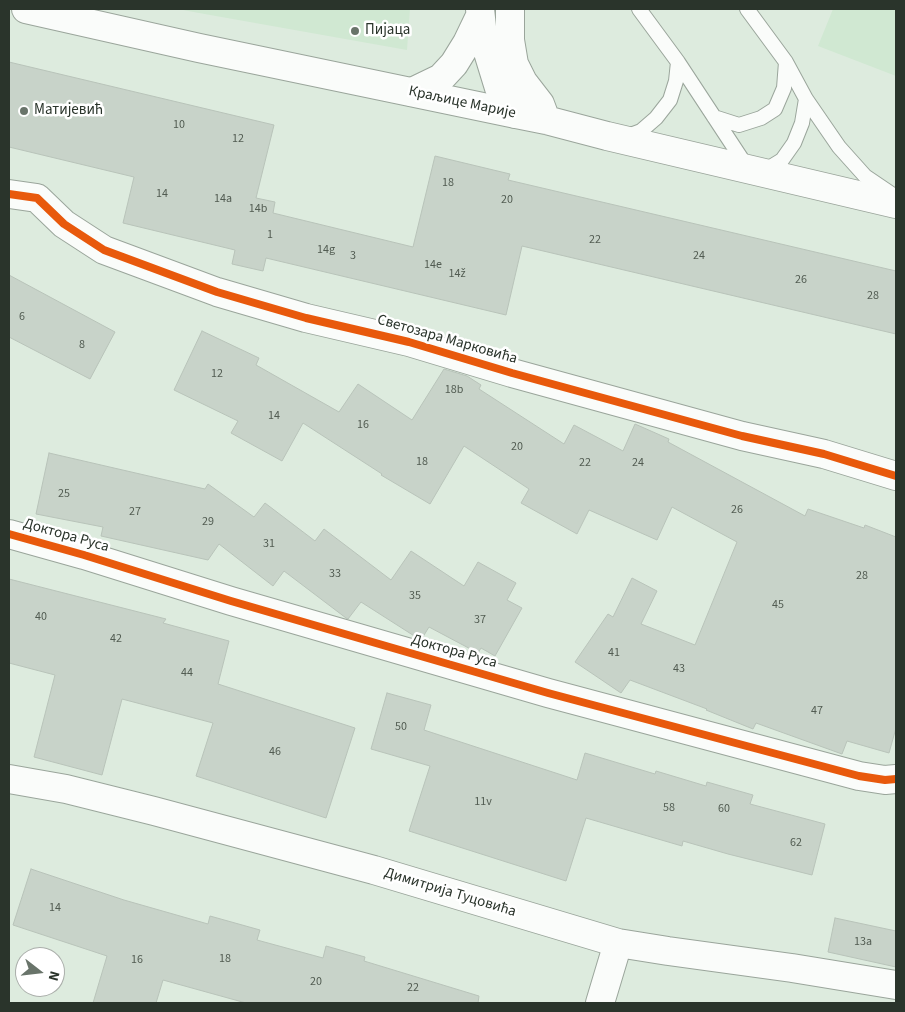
<!DOCTYPE html>
<html>
<head>
<meta charset="utf-8">
<style>
  body { margin:0 }
  #map { position:relative; width:905px; height:1012px; overflow:hidden; background:#ddebde; font-family:"Source Sans 3",sans-serif }
  canvas { display:block }
  .frame { position:absolute; inset:0; border:10px solid #2a342b; pointer-events:none }
  .north { position:absolute; left:15px; top:947px; width:50px; height:50px; box-sizing:border-box; background:#fff; border:1px solid #aaaeaa; border-radius:50%; rotate:106deg; font-size:14px; font-weight:700; line-height:20px; text-align:center; color:#2a342b }
  .north::after { content:''; display:block; margin:auto; width:18px; height:22px; background:#69746a; clip-path:polygon(50% 0,100% 100%,50% 72%,0 100%) }
</style>
</head>
<body>
<div id="map">
<canvas width="905" height="1012"></canvas>
<div class="frame"></div>
<div class="north">N</div>
</div>
<script>
const ctx = document.querySelector('canvas').getContext('2d');
ctx.lineJoin = 'round';
function paint(path, color) { ctx.fillStyle = color; ctx.fill(path, 'evenodd'); }
const poly = rows => new Path2D(rows.map(r => 'M' + r).join(''));
function strokePath(path, color, width, dash) { ctx.strokeStyle = color; ctx.lineWidth = width; ctx.lineCap = dash ? 'butt' : 'round'; ctx.setLineDash(dash || []); ctx.stroke(path); }
function label(font, color, halo, rows, align = 'center') {
  ctx.font = font + ' "Source Sans 3",sans-serif'; ctx.lineWidth = 5; ctx.setLineDash([]); ctx.textBaseline = 'middle'; ctx.strokeStyle = halo; ctx.fillStyle = color; for (const [text, x, y, turn = 0] of rows) {
    ctx.save(); ctx.translate(x, y); ctx.rotate((+turn || 0) * Math.PI / 180); ctx.textAlign = isNaN(turn) ? turn : align; if (halo) ctx.strokeText(text, 0, 0); ctx.fillText(text, 0, 0); ctx.restore();
  }
}
paint(poly([
  [178,9,410,9,407,50,199,13],
  [833,9,896,9,896,76,818,46]
]), '#d0e8d2');
const building = poly([
  [9,62,274,125,256,198,275,202,273,213,413,247,435,156,510,174,508,180,896,271,896,334,522,246,506,315,266,258,263,271,232,264,235,250,123,223,134,177,9,147,9,62],
  [9,275,115,332,90,379,9,337,9,275],
  [202,331,259,358,256,365,339,412,358,384,412,420,444,369,467,376,481,385,479,389,564,444,574,425,623,451,635,424,669,439,668,442,805,516,808,509,864,528,865,525,896,537,896,728,889,753,847,741,842,754,756,723,753,729,706,710,707,709,630,680,621,693,575,662,608,614,613,617,632,578,657,591,641,624,695,645,737,542,672,507,657,540,589,510,577,534,521,503,529,489,464,446,430,504,381,475,382,474,303,423,282,461,231,433,238,421,174,390,202,331],
  [49,453,205,489,208,484,254,517,265,503,315,541,324,529,391,580,411,551,464,586,478,562,516,583,507,600,522,608,495,656,481,648,478,653,429,627,421,640,419,639,361,602,348,619,346,618,284,571,273,586,219,544,208,560,101,536,103,527,36,514,49,453],
  [9,579,166,619,163,623,229,641,218,684,355,728,326,818,196,776,213,723,122,699,102,775,34,757,55,675,9,663,9,579],
  [387,693,431,705,424,730,577,780,585,753,655,774,656,771,706,786,707,782,753,795,750,804,825,824,812,875,728,854,683,841,682,846,586,818,566,881,409,831,430,766,371,749,387,693],
  [31,869,124,900,208,924,210,916,260,930,257,940,323,958,326,946,365,957,364,961,479,996,478,1003,246,1003,163,980,156,1003,93,1003,107,956,13,925,31,869],
  [835,918,896,931,896,967,828,952,835,918]
]);
paint(building, '#c8d3c9');
strokePath(building, '#b8c3b9', 1);
const service = poly([
  [639,9,678,62,747,167],
  [747,9,786,62,806,99,839,147,865,176,896,197],
  [714,117,739,125,761,118,775,109,784,88,786,62],
  [625,137,641,131,656,118,670,100,676,81,678,62],
  [764,171,782,160,794,143,802,123,806,99]
]);
const minor = poly([
  [26,9,199,48,516,114],
  [9,194,37,198,64,224,104,250,217,292,306,318,409,342,512,373,742,436,824,454,896,476],
  [9,534,84,555,231,601,548,693,859,776,885,780,896,779],
  [9,779,66,789,154,811,374,870,618,943,668,951,792,968,896,985],
  [600,1003,618,943]
]);
const tertiary = poly([
  [480,9,483,36,499,88,516,114,546,120,607,136,896,204],
  [510,9,510,40,514,64,523,82,540,104,546,120],
  [412,92,441,78,454,64,467,43,480,16]
]);
strokePath(service, '#9aa59b', 16);
strokePath(minor, '#9aa59b', 30);
strokePath(tertiary, '#9aa59b', 30);
strokePath(service, '#fafcfa', 14);
strokePath(minor, '#fafcfa', 28);
strokePath(tertiary, '#fafcfa', 28);
strokePath(poly([
  [9,194,37,198,64,224,104,250,217,292,306,318,409,342,512,373,742,436,824,454,896,476],
  [9,534,84,555,231,601,548,693,859,776,885,780,896,779]
]), '#e8590c', 8);
for (const [x, y, r, color] of [
  [355,31,5,"#69746a"],
  [24,111,5,"#69746a"]
]) { const dot = new Path2D(); dot.arc(x, y, r, 0, 2 * Math.PI); ctx.fillStyle = color; ctx.fill(dot); strokePath(dot, '#fff', 2); }
label('12px', '#525c52', null, [
  ["10",179,125],
  ["12",238,139],
  ["18",448,183],
  ["14",162,194],
  ["14a",223,199],
  ["20",507,200],
  ["14b",258,209],
  ["1",270,235],
  ["22",595,240],
  ["14g",326,250],
  ["3",353,256],
  ["24",699,256],
  ["14e",433,265],
  ["14ž",457,274],
  ["26",801,280],
  ["28",873,296],
  ["6",22,317],
  ["8",82,345],
  ["12",217,374],
  ["18b",454,390],
  ["14",274,416],
  ["16",363,425],
  ["20",517,447],
  ["18",422,462],
  ["22",585,463],
  ["24",638,463],
  ["25",64,494],
  ["26",737,510],
  ["27",135,512],
  ["29",208,522],
  ["31",269,544],
  ["33",335,574],
  ["28",862,576],
  ["35",415,596],
  ["45",778,605],
  ["40",41,617],
  ["37",480,620],
  ["42",116,639],
  ["41",614,653],
  ["43",679,669],
  ["44",187,673],
  ["47",817,711],
  ["50",401,727],
  ["46",275,752],
  ["11v",483,802],
  ["58",669,808],
  ["60",724,809],
  ["62",796,843],
  ["14",55,908],
  ["13a",863,942],
  ["18",225,959],
  ["16",137,960],
  ["20",316,982],
  ["22",413,988]
]);
label('15px', '#2a342b', '#fff', [
  ["Пијаца",365,31],
  ["Матијевић",34,111]
], 'left');
label('15px', '#2a342b', '#fff', [
  ["Краљице Марије",462,103,12],
  ["Светозара Марковића",447,340,16],
  ["Доктора Руса",66,536,16],
  ["Доктора Руса",454,652,16],
  ["Димитрија Туцовића",450,893,17]
]);
</script>
</body>
</html>
